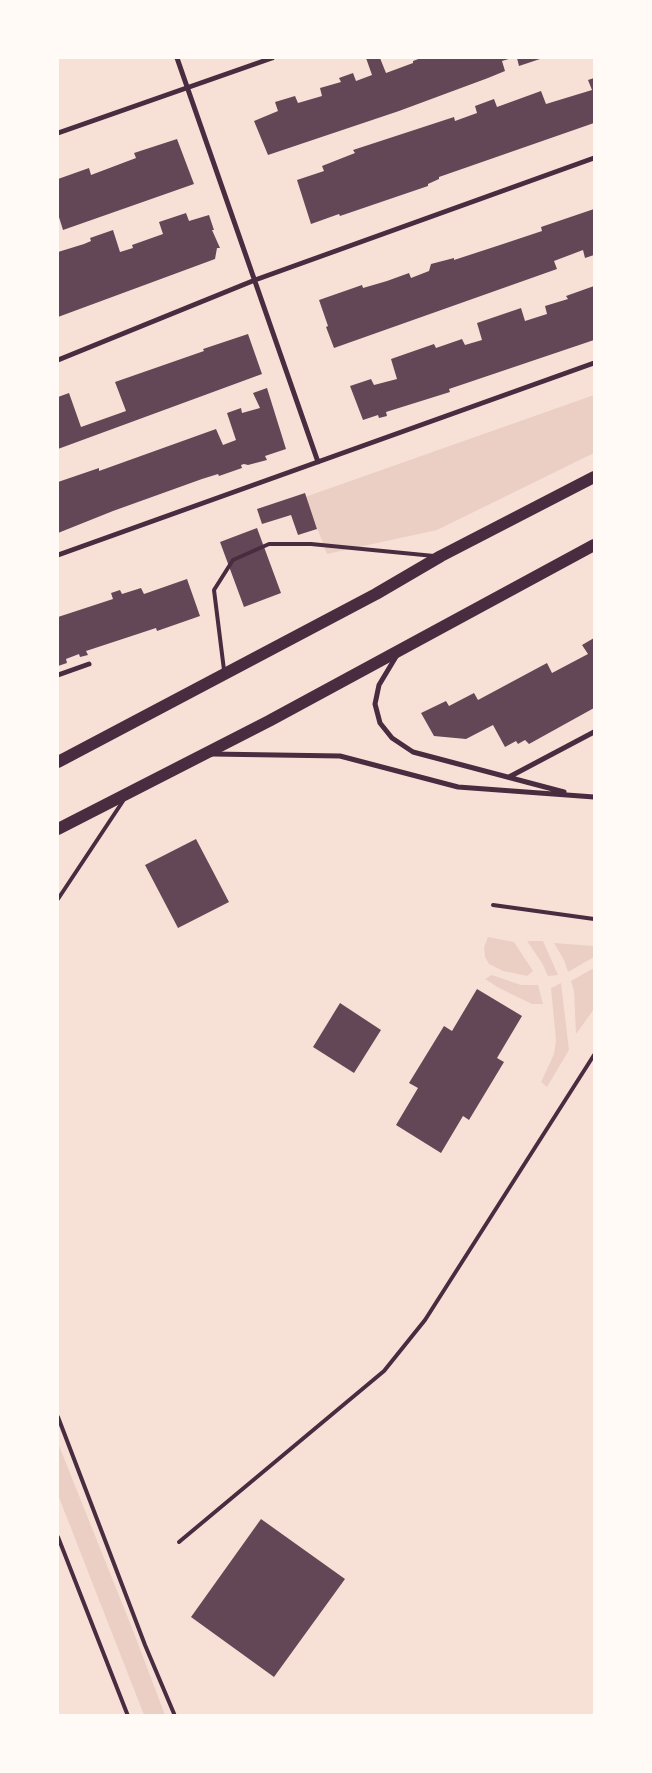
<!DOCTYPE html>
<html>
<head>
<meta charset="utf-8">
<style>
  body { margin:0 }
  #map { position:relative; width:652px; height:1773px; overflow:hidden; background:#f7e1d7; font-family:"Space Grotesk",sans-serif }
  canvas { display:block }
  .frame { position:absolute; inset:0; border:59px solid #fffaf5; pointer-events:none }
</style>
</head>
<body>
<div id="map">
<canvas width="652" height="1773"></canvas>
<div class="frame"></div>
</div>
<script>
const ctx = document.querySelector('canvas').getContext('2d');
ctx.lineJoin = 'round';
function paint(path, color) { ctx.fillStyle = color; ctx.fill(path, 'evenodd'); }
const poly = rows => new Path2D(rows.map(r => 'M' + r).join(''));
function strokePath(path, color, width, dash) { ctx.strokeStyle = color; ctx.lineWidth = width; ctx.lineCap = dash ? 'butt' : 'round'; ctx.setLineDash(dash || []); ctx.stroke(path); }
paint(poly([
  [594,395,594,453,437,530,327,554,305,497],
  [488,937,514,942,533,971,527,976,513,973,503,971,489,964,485,957,484,947],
  [527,941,543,941,558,975,548,976,542,963],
  [554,943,594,946,594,957,568,972,564,960],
  [594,968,594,1009,576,1034,574,991,571,981],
  [492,975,521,985,538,985,543,1004,532,1004,499,988,485,979],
  [561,983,569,1050,547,1087,541,1082,554,1054,556,1040,551,988],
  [58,1443,134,1633,165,1715,144,1715,58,1495]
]), '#ebcfc5');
paint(poly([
  [366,58,380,58,386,73,413,63,413,61,421,58,512,58,502,61,505,71,488,78,399,111,268,155,254,121,278,111,275,102,295,96,298,103,322,96,320,88,341,82,339,78,353,73,356,81,372,75],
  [517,58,543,58,519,66],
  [594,78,594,123,439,177,439,179,428,184,428,186,340,216,339,214,311,224,297,180,324,171,322,166,355,153,353,150,454,117,455,121,477,113,475,106,494,99,497,107,541,91,546,104,592,90,588,80],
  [177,139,194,184,63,230,58,214,58,179,89,168,91,175,136,158,134,153],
  [594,209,594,255,585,258,583,250,554,261,557,269,334,348,326,327,328,326,319,300,362,285,363,288,387,281,409,273,411,278,429,271,431,264,454,258,454,260,500,245,542,231,541,227],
  [186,213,189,221,209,215,214,230,212,230,220,248,217,248,215,259,58,317,58,252,84,244,91,241,90,238,113,230,120,252,133,248,132,245,163,234,159,222],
  [594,286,594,340,449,389,450,392,386,412,387,416,379,418,378,415,363,420,350,386,371,379,374,385,397,379,391,359,434,344,436,348,462,339,465,345,482,340,477,323,521,308,525,321,547,314,545,306,568,299,566,296],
  [248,334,262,374,58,449,58,397,69,393,81,427,126,411,115,382,204,351,203,349],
  [267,388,286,449,265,456,267,460,248,465,244,464,241,465,242,468,219,476,218,474,202,479,113,511,58,533,58,482,99,468,99,471,216,429,223,445,236,440,227,413,241,408,242,413,260,408,253,393],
  [305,493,317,529,298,535,291,515,262,524,257,509],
  [257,528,281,593,244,607,220,542],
  [187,579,200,616,157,631,156,628,86,651,88,655,80,657,79,654,66,659,67,663,58,666,58,617,113,599,111,593,120,590,122,594,141,588,144,594],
  [594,638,594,708,529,744,525,740,518,744,516,741,505,747,493,725,466,739,434,736,421,713,446,701,449,706,474,693,478,700,547,663,552,673,588,654,582,645],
  [196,839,229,902,178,928,145,865],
  [477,989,522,1016,497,1058,504,1062,469,1120,463,1116,441,1153,396,1125,418,1088,409,1083,444,1026,452,1031],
  [340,1003,381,1030,354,1073,313,1047],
  [261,1519,345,1579,274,1677,191,1617]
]), '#644757');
strokePath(poly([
  [224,670,214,590,233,560,269,544,311,544,434,556],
  [58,899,123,801],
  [493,905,594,919],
  [58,1417,145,1645,175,1716],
  [58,1537,128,1716],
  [179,1542,384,1371,425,1320,594,1055]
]), '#4a2c40', 4);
strokePath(poly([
  [177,58,318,462],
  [58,133,272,58],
  [58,360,255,280,594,158],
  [58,555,594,363],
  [397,655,379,685,375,704,380,723,392,738,413,752,564,792],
  [58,675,89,664],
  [212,754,340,756,458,787,594,797],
  [509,777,594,732]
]), '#4a2c40', 5);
strokePath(poly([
  [58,762,376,594,441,556,594,477],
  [58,829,269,721,594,545]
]), '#4a2c40', 12);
</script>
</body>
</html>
